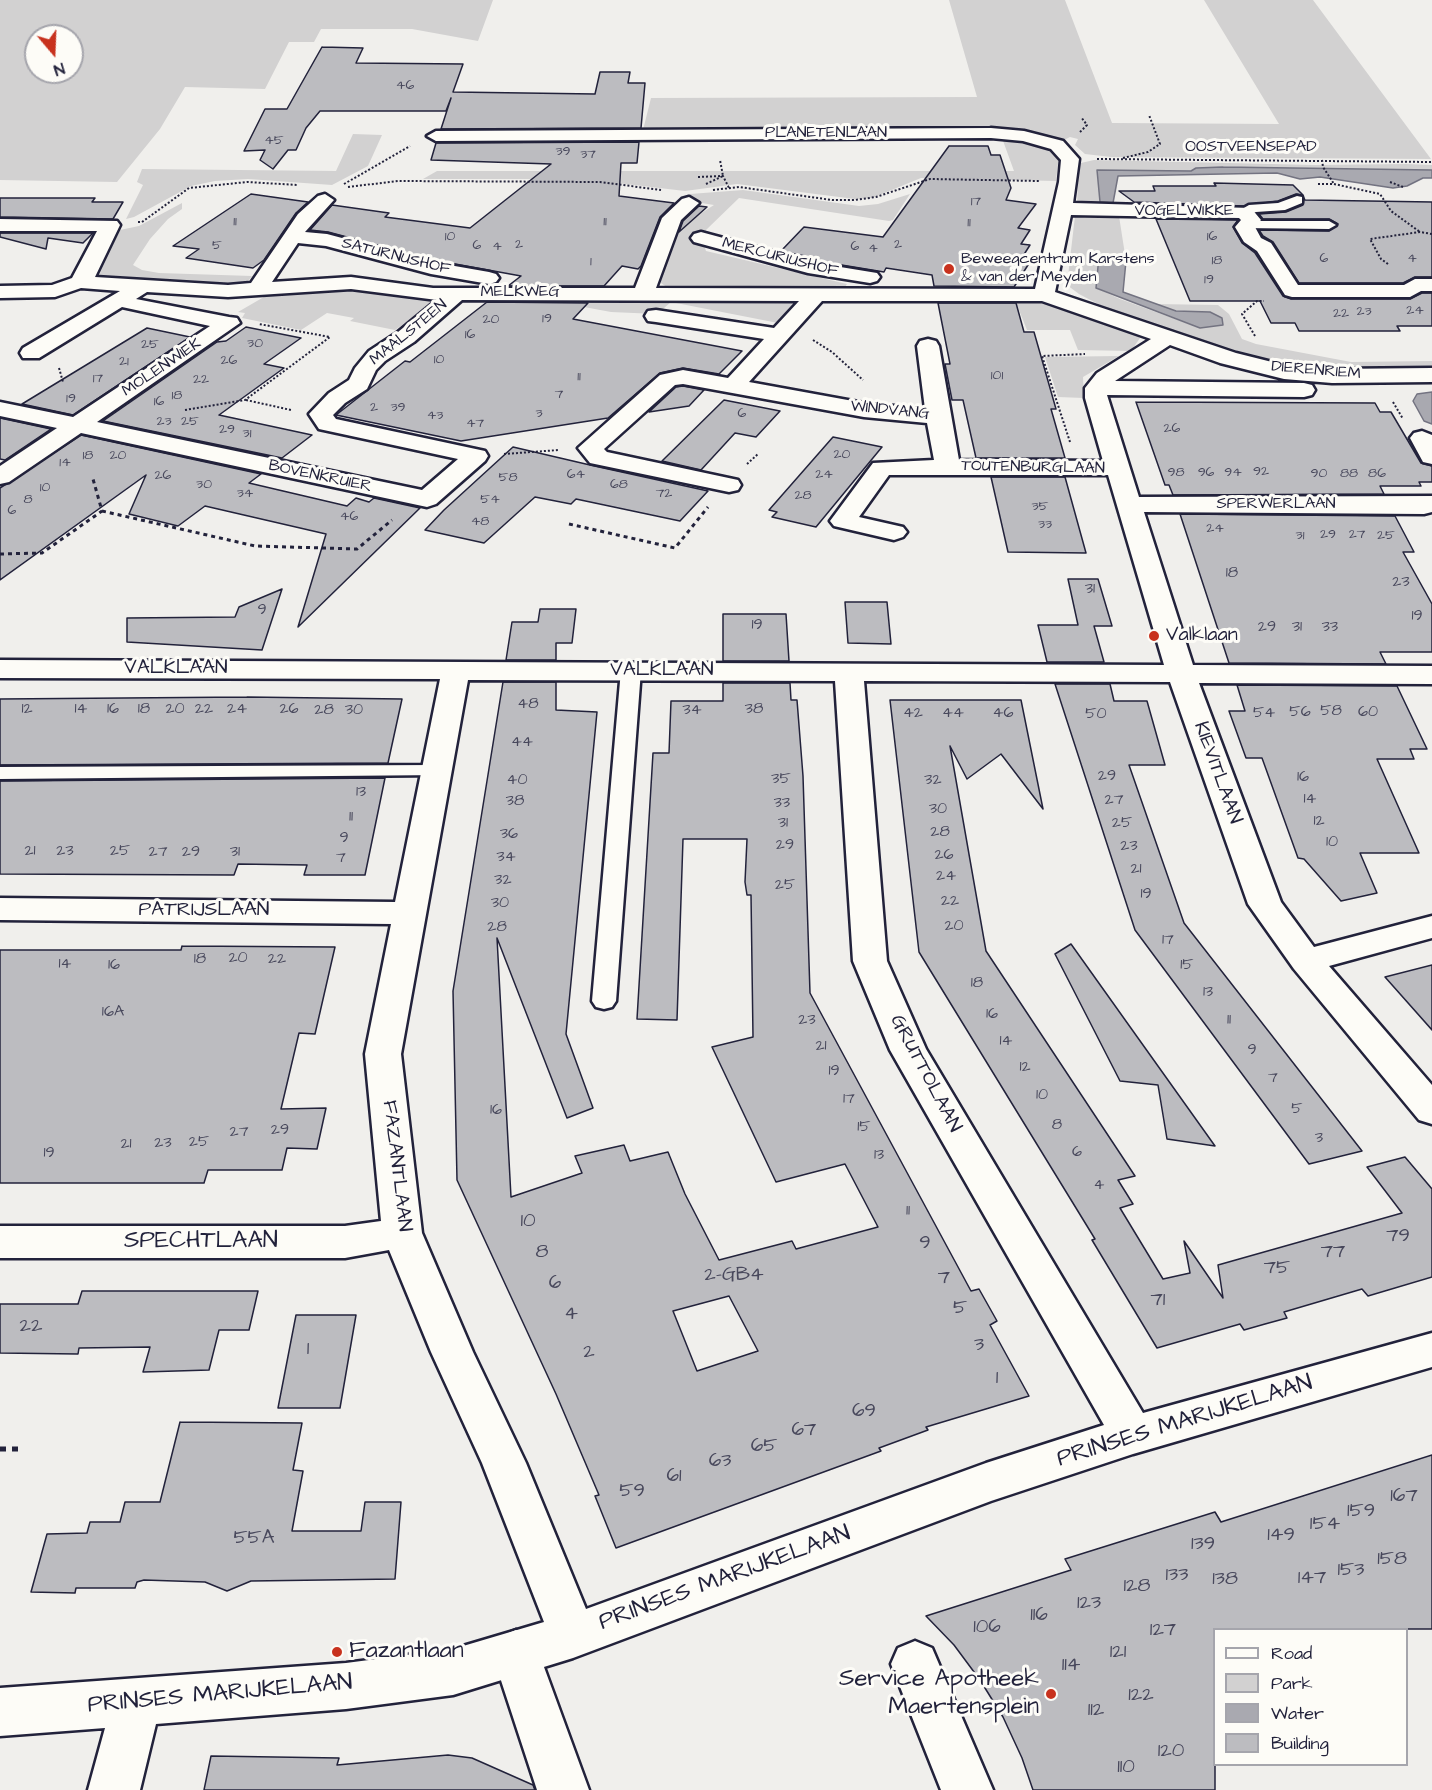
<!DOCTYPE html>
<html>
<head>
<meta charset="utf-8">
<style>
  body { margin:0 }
  #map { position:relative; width:1432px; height:1790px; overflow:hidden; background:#f0efec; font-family:"Architects Daughter",sans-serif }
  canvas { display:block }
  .legend { position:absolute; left:1213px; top:1628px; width:195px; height:138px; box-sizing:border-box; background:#fdfcf7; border:2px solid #a5a5ac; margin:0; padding:8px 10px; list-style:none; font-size:18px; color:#22223b }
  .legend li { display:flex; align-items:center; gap:12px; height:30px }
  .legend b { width:30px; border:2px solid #a5a5ac }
  .north { position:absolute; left:24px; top:24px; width:60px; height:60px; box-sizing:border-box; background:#fdfcf7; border:2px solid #a5a5ac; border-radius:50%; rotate:161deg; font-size:16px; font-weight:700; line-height:24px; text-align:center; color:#22223b }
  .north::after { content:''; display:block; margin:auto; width:21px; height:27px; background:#c8321e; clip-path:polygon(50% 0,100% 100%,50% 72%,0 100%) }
</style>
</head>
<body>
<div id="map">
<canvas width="1432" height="1790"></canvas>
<ul class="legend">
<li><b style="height:8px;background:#fdfcf7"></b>Road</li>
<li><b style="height:16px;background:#d2d1d1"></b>Park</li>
<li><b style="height:16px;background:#a9a9b0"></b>Water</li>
<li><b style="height:16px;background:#bcbcc0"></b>Building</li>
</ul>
<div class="north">N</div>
</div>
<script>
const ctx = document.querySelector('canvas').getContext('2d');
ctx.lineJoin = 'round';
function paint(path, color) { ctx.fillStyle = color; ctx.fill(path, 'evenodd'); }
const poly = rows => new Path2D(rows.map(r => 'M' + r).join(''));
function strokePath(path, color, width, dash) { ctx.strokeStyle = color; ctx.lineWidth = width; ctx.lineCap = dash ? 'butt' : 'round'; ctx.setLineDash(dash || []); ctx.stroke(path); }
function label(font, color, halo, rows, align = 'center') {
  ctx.font = font + ' "Architects Daughter",sans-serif'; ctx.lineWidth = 6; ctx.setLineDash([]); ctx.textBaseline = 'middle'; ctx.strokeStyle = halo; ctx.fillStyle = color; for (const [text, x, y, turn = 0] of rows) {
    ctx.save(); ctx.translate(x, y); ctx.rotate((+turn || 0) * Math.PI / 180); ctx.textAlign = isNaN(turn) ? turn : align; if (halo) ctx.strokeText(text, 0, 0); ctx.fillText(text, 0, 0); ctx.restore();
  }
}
paint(poly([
  [0,0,493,0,478,41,412,29,321,29,314,42,289,42,265,89,185,87,160,129,117,182,0,180],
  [36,36,72,36,72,72,36,72],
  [949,0,1065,0,1112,123,1279,124,1204,0,1313,0,1431,159,1111,157,1085,154,1075,145,1078,139,1070,137,1062,141,1013,130,643,130,651,98,977,97],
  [353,134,382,135,368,166,332,185,248,179,215,181,191,186,134,217,126,219,143,185,137,182,142,169,336,171],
  [1002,138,1031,142,1059,155,1056,181,921,178,872,198,855,199,737,184,685,191,583,179,423,179,437,171,1014,171],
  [1094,160,1315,165,1406,164,1432,165,1432,170,1223,167,1196,168,1191,171,1097,171,1100,202,1097,208,1077,203,1079,167,1081,163],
  [743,190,859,206,878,204,910,194,893,220,889,221,739,198,706,230,706,236,712,240,704,245,706,251,847,284,845,287,668,288,661,283,660,269,678,219,692,219,714,205,683,200,690,194],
  [182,203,182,209,168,219,150,239,133,265,142,270,159,273,252,276,249,280,238,286,102,278,98,274,120,230,139,226],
  [1075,216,1119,216,1126,261,1099,257,1096,288,1120,299,1200,328,1223,325,1222,319,1210,312,1176,311,1154,304,1218,305,1229,314,1242,339,1256,344,1351,362,1432,361,1432,368,1300,368,1254,359,1210,345,1100,305,1079,294,1067,285],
  [340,288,386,291,440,299,395,330,350,321,354,318,327,313,301,330,242,318,245,313,238,312,269,294],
  [560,297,795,299,799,303,778,323,671,302,657,314,611,312,557,302],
  [998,301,1046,301,1129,328,1140,338,1131,351,1078,350,1070,330,1027,330,1017,305,1000,305],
  [1119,356,1083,377,1084,398,1058,397,1045,357]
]), '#d2d1d1');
const water = poly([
  [1223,167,1432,170,1432,178,1423,178,1407,186,1393,188,1320,177,1300,179,1277,173,1118,176,1113,203,1100,202,1097,170,1191,171,1196,168,1223,167],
  [1099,256,1126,261,1123,292,1176,311,1210,312,1222,318,1223,325,1200,328,1096,288,1099,256],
  [1432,392,1432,424,1424,421,1413,401,1417,394,1432,392]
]);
paint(water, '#a9a9b0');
strokePath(water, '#737381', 1.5);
const building = poly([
  [322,47,363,48,356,63,463,64,453,92,595,94,600,72,630,72,628,83,645,83,641,128,441,129,451,98,446,111,320,111,306,128,296,150,288,150,273,169,260,160,265,150,244,151,265,109,287,109,322,47],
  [639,142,637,163,621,163,619,196,674,203,660,217,641,266,638,269,622,266,604,286,508,286,521,276,433,260,328,232,310,230,332,205,389,213,385,217,470,228,551,164,431,160,436,143,639,142],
  [949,146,988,146,991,155,1000,155,1011,188,1006,200,1036,204,1018,228,1030,230,1021,244,1030,245,1018,264,1028,265,1014,287,934,286,932,275,886,268,884,272,878,271,817,261,819,259,781,251,804,227,883,237,949,146],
  [1214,183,1293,185,1303,195,1296,194,1278,201,1244,206,1134,202,1119,191,1155,191,1153,186,1216,186,1214,183],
  [251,194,308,202,296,213,264,260,253,268,186,258,199,249,173,246,251,194],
  [0,198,95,198,92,202,123,202,113,219,0,217,0,198],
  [1304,198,1305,200,1432,202,1432,277,1415,277,1403,283,1299,283,1273,242,1263,236,1259,230,1329,231,1338,224,1329,219,1263,219,1259,214,1286,212,1303,205,1304,198],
  [699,206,707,207,679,232,683,221,699,206],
  [1156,219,1238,220,1233,227,1242,243,1255,253,1283,296,1291,299,1410,299,1422,293,1432,293,1432,326,1397,326,1400,331,1299,331,1295,323,1271,323,1260,301,1190,301,1156,219],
  [0,233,93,233,83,243,48,238,46,249,0,237,0,233],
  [487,302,588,303,573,319,742,351,719,374,683,368,660,373,608,418,461,441,336,415,405,361,410,362,487,302],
  [938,303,1016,303,1024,332,1034,332,1056,409,1051,409,1065,458,976,458,963,400,952,400,945,364,950,364,938,303],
  [246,327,301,338,264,364,284,368,219,415,312,435,282,458,103,421,217,342,226,341,246,327],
  [147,328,190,337,73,415,22,404,147,328],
  [683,386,704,390,689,406,649,412,676,387,683,386],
  [724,400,780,411,756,437,735,433,701,470,662,461,724,400],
  [1136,402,1375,403,1380,412,1391,412,1421,463,1432,466,1432,482,1419,482,1421,486,1380,486,1384,494,1173,495,1169,485,1165,485,1136,402],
  [0,418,51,429,5,460,0,459,0,418],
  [81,435,261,474,249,483,347,506,356,498,369,502,374,498,420,508,298,627,326,534,205,506,178,526,129,514,146,475,0,580,0,488,81,435],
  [833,437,882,447,816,527,772,517,777,512,769,510,833,437],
  [513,447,590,465,708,491,680,521,576,499,571,504,535,497,484,543,425,530,444,510,513,447],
  [991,477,1065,477,1086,553,1008,552,991,477],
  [1180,514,1395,516,1414,552,1403,552,1432,604,1432,652,1380,652,1386,664,1229,663,1180,514],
  [1068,579,1098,579,1112,626,1094,626,1104,662,1047,662,1038,625,1078,625,1068,579],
  [282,589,262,650,127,642,127,618,235,617,239,607,282,589],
  [845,602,887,602,891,644,848,643,845,602],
  [540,609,576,609,572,643,556,643,556,660,506,660,512,622,538,622,540,609],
  [723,614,786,614,789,661,723,661,723,614],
  [503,682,556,682,556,710,597,712,566,1034,593,1108,567,1118,497,938,511,1197,582,1173,575,1156,624,1145,630,1161,668,1152,685,1194,719,1260,792,1241,796,1249,878,1227,845,1164,776,1182,712,1047,753,1037,751,895,747,895,745,882,747,839,683,839,677,1020,637,1019,653,753,669,753,671,701,723,701,723,683,790,683,791,700,797,700,803,776,810,993,971,1291,979,1289,997,1321,990,1325,1029,1396,926,1427,928,1430,879,1448,881,1451,616,1548,595,1496,599,1495,556,1394,457,1180,453,991,503,682],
  [729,1296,758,1351,697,1371,673,1311,729,1296],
  [1055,684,1110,684,1114,701,1147,701,1165,765,1129,765,1184,923,1362,1151,1309,1164,1135,930,1055,684],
  [1237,685,1397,686,1427,749,1410,749,1414,759,1377,759,1419,853,1360,853,1377,893,1341,901,1304,859,1298,858,1262,758,1246,758,1229,711,1245,711,1237,685],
  [247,697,402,699,388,763,0,765,0,699,247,697],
  [890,700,1021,700,1043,809,1001,754,967,779,950,746,986,951,1135,1176,1118,1180,1133,1204,1120,1208,1163,1279,1190,1273,1184,1241,1223,1298,1218,1265,1402,1213,1367,1167,1405,1157,1432,1189,1432,1277,1368,1296,1362,1289,1284,1312,1287,1318,1265,1324,1244,1330,1240,1324,1157,1348,1092,1240,1095,1239,919,952,890,700],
  [385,778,365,875,304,875,307,865,238,864,234,875,0,874,0,781,385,778],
  [1071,944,1133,1031,1215,1146,1167,1139,1158,1085,1120,1081,1055,954,1071,944],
  [182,946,335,947,315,1034,299,1033,281,1109,326,1108,317,1149,287,1148,282,1170,208,1170,204,1183,0,1183,0,950,181,950,182,946],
  [1432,965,1432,1030,1385,977,1432,965],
  [82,1291,258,1291,249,1330,219,1330,209,1370,143,1372,150,1347,79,1348,78,1354,0,1353,0,1304,78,1304,82,1291],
  [296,1315,356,1315,340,1408,278,1408,296,1315],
  [180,1422,302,1423,293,1470,303,1471,292,1531,361,1531,365,1502,401,1502,395,1579,251,1581,227,1591,205,1582,144,1580,137,1582,135,1588,76,1588,75,1593,31,1592,47,1534,87,1533,90,1522,120,1522,125,1502,160,1502,180,1422],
  [1432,1455,1432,1629,1215,1629,1215,1790,1033,1790,1022,1758,1003,1717,980,1680,954,1645,926,1616,1071,1570,1065,1559,1215,1512,1221,1522,1432,1455],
  [448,1755,472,1758,533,1785,535,1790,204,1790,211,1756,339,1758,337,1765,448,1755]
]);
paint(building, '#bcbcc0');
strokePath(building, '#22223b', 1.5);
const service = poly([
  [1297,196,1302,197,1302,203,1285,210,1256,212,1244,216,1237,212,1249,205,1278,203,1297,196],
  [1247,221,1329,221,1336,225,1329,229,1242,228,1240,225,1247,221],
  [631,664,641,670,616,1001,612,1007,604,1009,596,1007,592,1001,621,670,631,664],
  [436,765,443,767,446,771,443,775,0,779,0,767,436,765]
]);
const pedestrian = poly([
  [516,1630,533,1637,589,1790,537,1790,492,1653,499,1637,516,1630],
  [915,1641,932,1648,993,1790,941,1790,891,1664,898,1648,915,1641]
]);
const minor = poly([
  [991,128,1024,131,1063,141,1079,159,1073,203,1251,208,1261,220,1255,227,1261,238,1271,243,1298,285,1404,285,1415,279,1432,279,1432,291,1421,291,1410,297,1292,297,1285,295,1257,251,1244,242,1235,227,1241,220,1239,218,1071,215,1055,292,1236,353,1284,365,1332,369,1432,368,1432,382,1332,383,1284,379,1220,363,1170,345,1115,381,1304,383,1312,385,1315,390,1312,395,1304,397,1107,395,1139,497,1432,496,1432,512,1424,514,1144,512,1193,665,1432,666,1432,684,1199,683,1281,902,1314,947,1432,916,1432,938,1329,966,1432,1085,1432,1124,1419,1120,1294,969,1248,904,1170,682,864,681,887,961,926,1049,1143,1413,1432,1333,1432,1367,1133,1454,991,1501,573,1658,453,1695,346,1709,156,1724,140,1790,88,1790,105,1728,0,1736,0,1688,346,1663,453,1649,544,1622,482,1463,431,1352,389,1250,345,1258,0,1258,0,1226,345,1226,381,1221,365,1054,391,924,0,920,0,898,395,902,440,679,0,678,0,660,1164,665,1108,475,889,475,859,517,903,527,907,532,903,537,894,540,834,526,830,521,873,463,934,460,927,423,864,417,683,384,675,385,604,449,607,452,738,480,741,485,738,490,729,492,590,463,578,448,660,375,683,370,728,378,764,339,656,322,648,321,645,316,648,311,656,310,774,328,799,301,462,300,414,342,385,361,376,370,367,389,345,403,333,415,336,419,485,451,488,456,485,461,436,504,427,507,81,433,9,482,0,484,0,466,57,428,0,416,0,402,73,417,210,326,122,307,39,358,23,358,20,353,23,348,120,291,81,288,55,297,0,298,0,286,52,285,72,278,97,231,0,231,0,219,117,221,120,225,95,277,228,285,251,283,298,214,318,196,325,194,334,200,305,232,327,234,432,262,489,272,496,274,499,278,496,282,489,284,431,274,326,246,298,243,272,282,351,277,433,288,635,288,662,218,682,199,689,197,699,203,681,220,656,288,1035,289,1059,182,1061,160,1051,149,1023,141,991,138,436,141,427,136,436,131,991,128],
  [351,289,437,300,398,332,369,351,355,368,349,380,329,393,309,414,319,429,458,459,422,490,97,422,240,323,237,318,229,317,136,299,147,292,228,297,351,289],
  [822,301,1042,301,1151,339,1097,373,1085,388,1085,398,1103,461,959,460,939,346,936,341,928,339,920,341,917,346,925,409,864,403,749,382,822,301],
  [468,680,835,681,853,961,890,1050,1104,1425,986,1463,586,1609,526,1463,473,1352,422,1233,401,1054,468,680],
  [701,232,816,263,877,273,880,277,877,281,870,283,808,273,694,242,691,238,694,234,701,232],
  [1422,431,1432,435,1432,464,1423,462,1410,438,1414,433,1422,431]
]);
strokePath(service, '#22223b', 5);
strokePath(pedestrian, '#22223b', 5);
strokePath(minor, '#22223b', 5);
strokePath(poly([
  [1080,132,1087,125,1081,117],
  [1123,158,1148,152,1160,144,1149,115],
  [1097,159,1432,162],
  [1322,160,1323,167,1334,184],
  [698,177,723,176,729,188],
  [1390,182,1403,187],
  [344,184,410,146],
  [706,184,723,176,720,160],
  [1318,184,1334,184,1380,194,1391,211,1420,232],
  [348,187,398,181,600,182,661,190],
  [713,190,739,187,832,200,855,200,876,197,930,179,1039,181],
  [138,222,142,222,189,188,247,182,298,185],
  [1388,264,1381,259,1370,239,1420,232,1432,234],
  [1255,336,1242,314,1257,301,1264,301],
  [813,340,832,352,863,380],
  [59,368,63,382],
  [246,400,291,410],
  [1393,402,1403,419],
  [185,410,245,400,330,337,259,324],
  [1070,442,1042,356,1085,354],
  [504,454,559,450],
  [747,464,758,454]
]), '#22223b', 2, [2, 2]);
strokePath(poly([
  [102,511,255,546,357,549,392,520],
  [569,524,675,548,708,507],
  [0,554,42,553,102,511,93,479]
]), '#22223b', 3, [4, 4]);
strokePath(poly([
  [0,1449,19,1449]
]), '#22223b', 5, [6, 6]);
paint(service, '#fdfcf7');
paint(pedestrian, '#fdfcf7');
paint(minor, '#fdfcf7');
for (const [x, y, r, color] of [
  [949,269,6,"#c8321e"],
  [1154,636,6,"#c8321e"],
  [337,1652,6,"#c8321e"],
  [1051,1694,6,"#c8321e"]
]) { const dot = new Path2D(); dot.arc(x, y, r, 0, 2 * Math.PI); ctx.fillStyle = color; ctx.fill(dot); strokePath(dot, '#fdfcf7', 2); }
label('14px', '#48485c', null, [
  ["46",405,86],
  ["45",274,141],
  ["39",563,152],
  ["37",588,155],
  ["17",976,202],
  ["11",235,222],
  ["11",605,222],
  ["11",969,223],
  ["10",450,237],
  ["16",1212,237],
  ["2",519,245],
  ["2",898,245],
  ["5",217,246],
  ["6",477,246],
  ["4",497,247],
  ["6",855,247],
  ["4",873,249],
  ["6",1324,259],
  ["4",1412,259],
  ["18",1217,261],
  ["1",591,262],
  ["19",1209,280],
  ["24",1415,311],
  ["23",1364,312],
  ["22",1341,314],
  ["19",547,319],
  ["20",491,320],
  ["16",470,335],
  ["30",255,344],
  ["25",150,345],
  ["10",439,360],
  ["26",229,361],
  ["21",124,362],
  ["101",997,376],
  ["11",579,377],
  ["17",98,379],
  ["22",201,380],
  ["7",559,395],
  ["18",177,396],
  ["19",71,399],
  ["16",159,402],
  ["2",374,408],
  ["39",398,408],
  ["3",539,414],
  ["6",742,414],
  ["43",435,416],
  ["23",164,422],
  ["25",190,422],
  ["47",475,424],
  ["26",1172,429],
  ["29",227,430],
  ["31",247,434],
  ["20",842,455],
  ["18",88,456],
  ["20",118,456],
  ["14",65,463],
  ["92",1261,472],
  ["98",1176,473],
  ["96",1206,473],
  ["94",1233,473],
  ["90",1319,474],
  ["88",1349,474],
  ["86",1377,474],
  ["64",576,475],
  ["24",824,475],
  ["26",163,476],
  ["58",508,478],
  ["30",204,485],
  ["68",619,485],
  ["10",45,488],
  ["34",245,494],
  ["72",664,494],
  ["28",803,496],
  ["8",28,500],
  ["54",490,500],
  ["35",1040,507],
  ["6",12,511],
  ["46",349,517],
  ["48",480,522],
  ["33",1045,525],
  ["24",1215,529],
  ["29",1328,535],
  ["27",1357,535],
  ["31",1300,536],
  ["25",1386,536]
]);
label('16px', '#22223b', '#fdfcf7', [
  ["PLANETENLAAN",826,134],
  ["OOSTVEENSEPAD",1251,148],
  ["VOGELWIKKE",1184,212],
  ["SATURNUSHOF",396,257,14],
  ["MERCURIUSHOF",780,258,14],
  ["MELKWEG",520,293],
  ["MAALSTEEN",409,333,-39],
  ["MOLENWIEK",162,368,-34],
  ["DIERENRIEM",1316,371,5],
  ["WINDVANG",890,411,6],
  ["TOUTENBURGLAAN",1033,468,1],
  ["BOVENKRUIER",320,477,12],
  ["SPERWERLAAN",1276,505]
]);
label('16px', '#22223b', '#fdfcf7', [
  ["Beweegcentrum Karstens",961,260],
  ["& van der Meyden",961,278]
], 'left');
label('16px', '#48485c', null, [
  ["18",1232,574],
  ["23",1401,583],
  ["31",1090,590],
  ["9",262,611],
  ["19",1417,617],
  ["19",757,626],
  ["29",1267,628],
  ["31",1297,628],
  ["33",1330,628],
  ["48",528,705],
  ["12",27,710],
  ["14",81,710],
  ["16",113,710],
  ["18",144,710],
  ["20",175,710],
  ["22",204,710],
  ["24",237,710],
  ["26",289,710],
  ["38",754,710],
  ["28",324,711],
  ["30",354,711],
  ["34",692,711],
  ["58",1331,712],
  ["56",1300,713],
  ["60",1368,713],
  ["42",913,714],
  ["44",953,714],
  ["46",1003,714],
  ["54",1264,714],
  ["50",1096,715],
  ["44",522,743],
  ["29",1107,777],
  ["16",1303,778],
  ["35",781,780],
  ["40",517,781],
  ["32",933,781],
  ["13",361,793],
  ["14",1310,800],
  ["27",1114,801],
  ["38",515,802],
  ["33",782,804],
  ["30",938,810],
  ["11",351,818],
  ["12",1319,822],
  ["31",783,824],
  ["25",1122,824],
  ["28",940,833],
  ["36",509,835],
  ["9",344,839],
  ["10",1332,843],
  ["29",785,846],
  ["23",1129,847],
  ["21",30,852],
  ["23",65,852],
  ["25",120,852],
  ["27",158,853],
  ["29",191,853],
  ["31",235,853],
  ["26",944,856],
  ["34",506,858],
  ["7",341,859],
  ["21",1136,870],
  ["24",946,877],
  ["32",503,881],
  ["25",785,886],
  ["19",1146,895],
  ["22",950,902],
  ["30",500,904],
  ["20",954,927],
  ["28",497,928],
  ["17",1168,941],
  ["20",238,959],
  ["18",200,960],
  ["22",277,960],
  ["14",65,965],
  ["16",114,966],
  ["15",1187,966],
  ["18",977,984],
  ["13",1208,993],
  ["16A",113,1013],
  ["16",992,1015],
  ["23",807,1021],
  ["11",1229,1021],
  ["14",1006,1042],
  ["21",821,1047],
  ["9",1252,1051],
  ["12",1025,1068],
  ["19",834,1072],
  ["7",1273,1079],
  ["10",1042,1096],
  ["17",849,1100],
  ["5",1297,1110],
  ["16",496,1111],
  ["8",1057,1126],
  ["15",864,1128],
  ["29",280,1131],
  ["27",239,1133],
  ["3",1319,1139],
  ["25",199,1143],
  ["23",163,1144],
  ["21",126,1145],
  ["6",1077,1153],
  ["19",49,1154],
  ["13",879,1156],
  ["4",1099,1186],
  ["11",908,1212]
]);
label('20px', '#22223b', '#fdfcf7', [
  ["Valklaan",1166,636]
], 'left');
label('20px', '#22223b', '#fdfcf7', [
  ["VALKLAAN",176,669],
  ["VALKLAAN",662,671],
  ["KIEVITLAAN",1217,773,70],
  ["PATRIJSLAAN",204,911],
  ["GRUTTOLAAN",925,1074,62],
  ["FAZANTLAAN",396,1166,83]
]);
label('20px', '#48485c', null, [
  ["10",528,1222],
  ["79",1398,1237],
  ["9",925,1244],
  ["8",542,1253],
  ["77",1333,1253],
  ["75",1277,1269],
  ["2-GB4",734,1276],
  ["7",944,1279],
  ["6",555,1284],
  ["71",1158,1301],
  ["5",960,1309],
  ["4",571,1315],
  ["22",31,1327],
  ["3",979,1346],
  ["1",308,1350],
  ["2",589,1353],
  ["1",997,1379],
  ["69",864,1412],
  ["67",804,1431],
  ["65",764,1447],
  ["63",720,1462],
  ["61",674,1477],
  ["59",632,1492],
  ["167",1404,1497],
  ["159",1361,1512],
  ["154",1325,1525],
  ["149",1281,1536],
  ["55A",254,1539],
  ["139",1203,1545],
  ["158",1392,1560],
  ["153",1351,1571],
  ["133",1177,1576],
  ["147",1312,1579],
  ["138",1225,1580],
  ["128",1137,1587],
  ["123",1089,1604],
  ["116",1039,1616],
  ["106",987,1628],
  ["127",1163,1631],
  ["121",1118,1653],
  ["114",1071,1666],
  ["122",1141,1696],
  ["112",1096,1711],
  ["120",1171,1752],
  ["110",1126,1768]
]);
label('24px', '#22223b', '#fdfcf7', [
  ["SPECHTLAAN",201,1242],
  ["PRINSES MARIJKELAAN",1185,1422,-17],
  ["PRINSES MARIJKELAAN",725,1579,-20],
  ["PRINSES MARIJKELAAN",220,1695,-5]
]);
label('24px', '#22223b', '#fdfcf7', [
  ["Fazantlaan",349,1652],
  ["Service Apotheek",1039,1680,"right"],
  ["Maertensplein",1039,1708,"right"]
], 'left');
</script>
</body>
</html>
